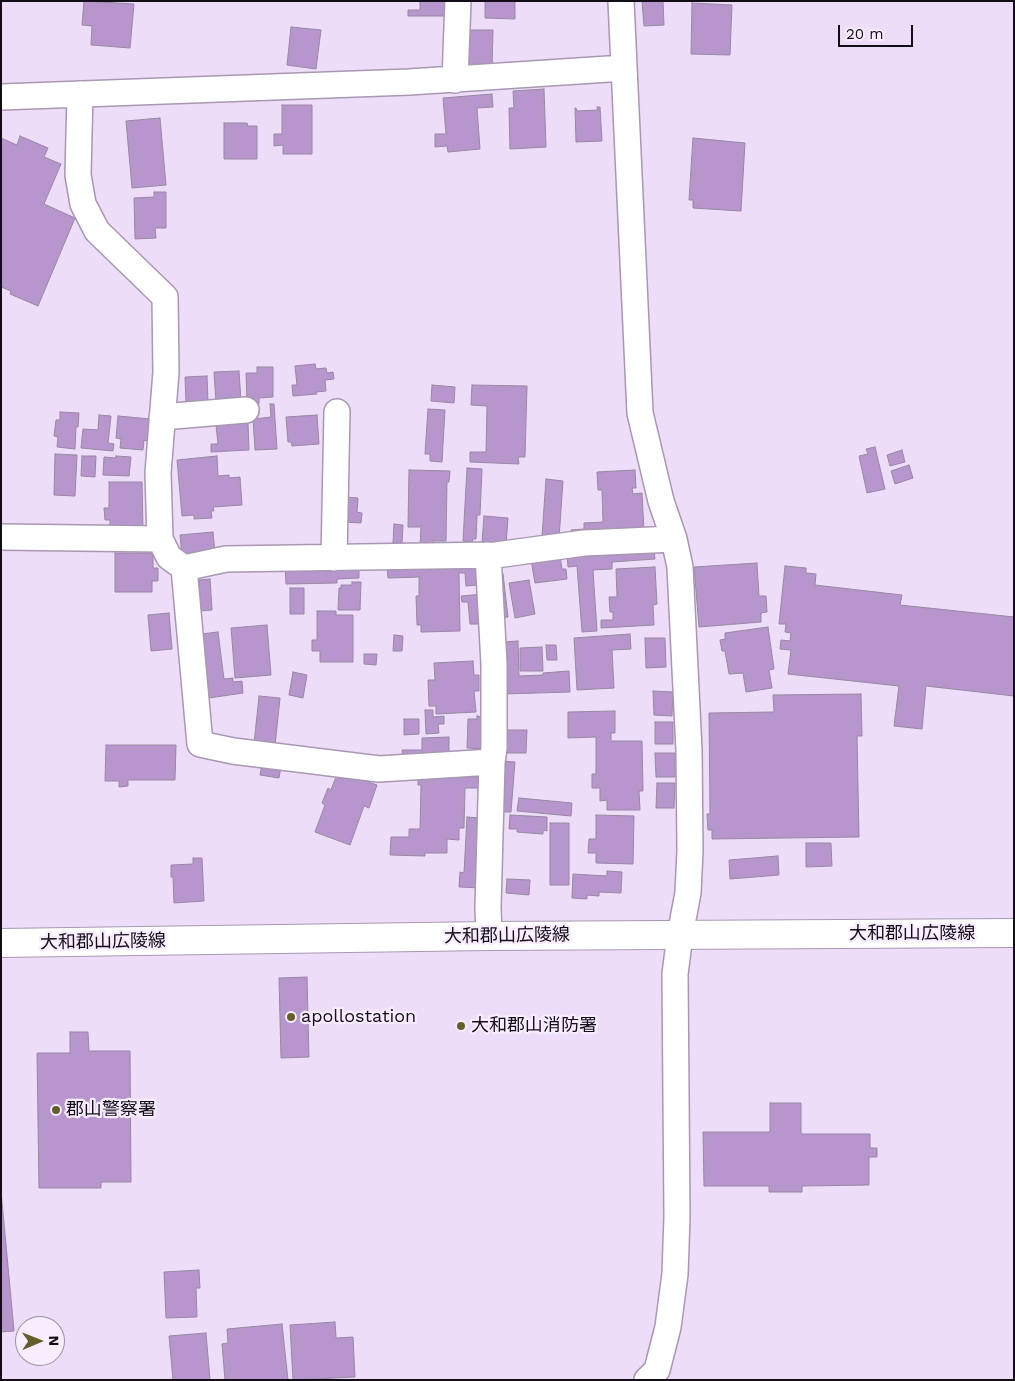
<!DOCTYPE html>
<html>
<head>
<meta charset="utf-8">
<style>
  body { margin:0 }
  #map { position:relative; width:1015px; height:1381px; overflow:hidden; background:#edddf9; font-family:"Work Sans",sans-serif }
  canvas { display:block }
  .frame { position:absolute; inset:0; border:2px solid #130d17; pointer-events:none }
  .north { position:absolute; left:15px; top:1316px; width:50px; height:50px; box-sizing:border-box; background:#f7edfe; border:1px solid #9c93a2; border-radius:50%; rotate:89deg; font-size:14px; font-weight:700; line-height:20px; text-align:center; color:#130d17 }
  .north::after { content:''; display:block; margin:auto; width:18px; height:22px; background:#655e2b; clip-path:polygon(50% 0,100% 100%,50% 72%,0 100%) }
  .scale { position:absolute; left:838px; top:25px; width:75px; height:22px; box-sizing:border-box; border:2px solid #130d17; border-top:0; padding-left:6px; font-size:15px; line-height:18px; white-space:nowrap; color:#130d17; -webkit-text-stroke:4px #f7edfe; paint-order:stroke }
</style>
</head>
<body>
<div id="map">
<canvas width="1015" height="1381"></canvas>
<div class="frame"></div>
<div class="north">N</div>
<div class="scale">20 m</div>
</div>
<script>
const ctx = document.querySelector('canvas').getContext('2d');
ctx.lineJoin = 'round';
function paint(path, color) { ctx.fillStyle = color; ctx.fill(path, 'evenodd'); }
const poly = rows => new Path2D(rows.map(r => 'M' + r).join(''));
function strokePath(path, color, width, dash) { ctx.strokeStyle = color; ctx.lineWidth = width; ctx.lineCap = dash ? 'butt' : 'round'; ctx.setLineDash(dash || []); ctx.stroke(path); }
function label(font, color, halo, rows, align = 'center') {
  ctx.font = font + ' "Work Sans","Noto Sans JP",sans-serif'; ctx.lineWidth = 4.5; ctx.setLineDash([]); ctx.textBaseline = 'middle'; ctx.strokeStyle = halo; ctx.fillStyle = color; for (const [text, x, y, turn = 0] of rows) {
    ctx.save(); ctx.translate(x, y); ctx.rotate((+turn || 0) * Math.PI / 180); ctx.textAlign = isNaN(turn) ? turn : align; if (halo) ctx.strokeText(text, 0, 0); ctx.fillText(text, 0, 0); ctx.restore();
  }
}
const building = poly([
  [84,1,134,4,130,48,91,45,92,26,82,25,84,1],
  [420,1,448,1,448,16,408,16,408,10,420,10,420,1],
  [485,1,515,1,515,19,485,18,485,1],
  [642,1,663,1,664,25,644,26,642,1],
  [692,3,732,5,730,55,691,54,692,3],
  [291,27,321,30,316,69,287,65,291,27],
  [467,30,493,30,492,68,466,67,467,30],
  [544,89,546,147,510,149,509,108,514,108,513,91,544,89],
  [492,94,493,107,477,108,480,149,448,152,447,146,435,147,435,134,446,134,443,98,492,94],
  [282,105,312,105,312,154,283,154,283,145,274,146,274,134,282,134,282,105],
  [597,107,600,107,602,141,576,142,575,108,576,108,577,111,598,110,597,107],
  [160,118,166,185,132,188,126,121,160,118],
  [224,123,247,123,248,126,257,126,257,159,224,159,224,123],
  [20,136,48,148,44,157,61,164,44,204,75,218,38,306,10,294,11,291,1,287,1,138,17,145,20,136],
  [693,138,745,143,741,211,693,208,693,200,689,200,693,138],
  [154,192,166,192,166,228,155,228,156,238,135,239,134,198,154,197,154,192],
  [315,364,316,369,326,368,327,373,333,372,334,379,325,380,326,391,316,392,317,394,293,396,292,385,297,385,295,366,315,364],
  [257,367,273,367,273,397,259,398,259,404,247,404,246,373,257,373,257,367],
  [239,371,241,401,216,403,214,372,239,371],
  [207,376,208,402,186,403,185,377,207,376],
  [432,385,455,387,454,403,431,401,432,385],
  [472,385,527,386,525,457,518,457,519,464,470,462,470,452,486,452,487,406,471,405,472,385],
  [270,404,274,404,277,449,255,450,253,419,271,417,270,404],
  [428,409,445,410,442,462,430,461,430,454,425,454,428,409],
  [60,412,79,413,78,427,76,427,75,449,57,447,58,437,54,436,56,420,60,420,60,412],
  [99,415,111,416,108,443,114,444,113,451,81,448,83,429,98,430,99,415],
  [317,415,319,444,292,446,291,442,288,442,286,417,317,415],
  [118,416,150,419,147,441,144,440,143,450,120,448,121,439,116,438,118,416],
  [248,423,249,450,211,452,211,444,218,444,216,425,248,423],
  [875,447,885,489,867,493,859,456,868,454,866,449,875,447],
  [902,450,905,462,890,466,887,455,902,450],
  [55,454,77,455,75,496,54,495,55,454],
  [82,456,96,456,95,477,81,476,82,456],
  [116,456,131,457,129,476,103,475,104,457,116,458,116,456],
  [217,456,218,476,229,475,229,478,240,477,242,505,213,507,214,511,211,511,212,518,194,519,194,515,182,516,177,460,217,456],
  [909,465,913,478,895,484,891,471,909,465],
  [467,468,482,469,480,515,477,515,476,539,473,539,472,542,463,541,467,468],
  [409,470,450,471,449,482,447,482,446,541,433,541,433,548,420,547,421,527,408,527,409,470],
  [635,470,636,488,632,488,633,494,642,493,644,531,572,534,571,530,584,529,584,523,603,522,602,490,598,490,597,472,635,470],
  [546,479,563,481,559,538,542,537,546,479],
  [109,482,142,482,143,530,110,535,110,520,105,520,104,508,109,508,109,482],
  [344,497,358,498,357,512,362,513,361,523,343,522,344,497],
  [484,516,508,518,506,545,482,543,484,516],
  [394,524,403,525,402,543,393,543,394,524],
  [213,532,215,553,182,556,180,535,213,532],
  [654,549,655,559,612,562,612,569,593,570,597,631,582,632,577,566,568,567,567,554,654,549],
  [115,553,153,553,153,568,158,568,158,581,152,581,152,592,115,592,115,553],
  [560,556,562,569,566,569,567,579,535,583,531,560,560,556],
  [757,563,759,596,766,596,767,612,761,613,761,622,699,627,694,567,757,563],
  [478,564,478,585,466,586,465,573,459,573,460,631,421,632,421,625,417,625,416,596,419,596,419,577,388,578,387,567,478,564],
  [359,565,359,578,337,579,337,583,286,584,285,566,359,565],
  [785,566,806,568,806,573,816,574,815,585,902,595,900,605,1014,617,1014,696,926,686,922,729,894,726,899,686,788,674,791,650,780,649,781,640,790,641,791,633,785,632,786,624,779,624,785,566],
  [655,567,657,604,653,605,654,625,601,628,601,620,613,620,613,612,610,612,609,597,617,597,616,569,655,567],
  [503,574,508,617,497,618,495,575,503,574],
  [210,579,212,610,200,611,199,580,210,579],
  [529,580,535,614,515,618,509,583,529,580],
  [352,582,361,582,360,610,338,610,339,588,341,588,341,585,352,585,352,582],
  [290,588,304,588,304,614,290,614,290,588],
  [484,594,484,624,470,624,468,602,462,602,461,596,484,594],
  [317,611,336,611,336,615,353,615,353,662,320,662,320,651,312,651,312,640,317,640,317,611],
  [169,613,172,649,151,651,148,615,169,613],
  [267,625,271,675,235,678,231,628,267,625],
  [768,627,774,669,769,670,772,688,746,692,743,673,729,674,725,651,722,651,720,640,725,639,725,633,768,627],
  [218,632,224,679,233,678,233,682,242,681,243,693,209,698,201,634,218,632],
  [630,634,631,649,612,650,614,688,577,690,574,638,630,634],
  [394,635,403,636,402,651,393,651,394,635],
  [645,638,665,638,666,667,646,668,645,638],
  [518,641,519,676,543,675,543,673,569,671,570,692,504,694,502,642,518,641],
  [546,645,556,645,557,660,547,660,546,645],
  [542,647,543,671,520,671,520,648,542,647],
  [364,654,377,654,376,665,364,664,364,654],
  [473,661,474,675,479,675,479,691,474,691,476,712,436,714,436,706,429,706,428,680,435,680,434,663,473,661],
  [293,672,307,675,303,698,289,695,293,672],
  [653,691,673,692,672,716,654,715,653,691],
  [861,694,862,736,857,736,859,837,712,839,712,830,708,830,707,814,710,814,709,713,774,712,773,695,861,694],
  [259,696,280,698,275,746,254,744,259,696],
  [425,710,433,710,433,717,444,716,444,724,438,724,439,733,426,734,425,710],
  [615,711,615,733,611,733,611,741,642,741,643,791,639,791,640,810,607,810,607,800,600,801,600,788,592,788,592,774,596,774,596,737,568,738,568,712,615,711],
  [477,716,482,717,484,749,467,748,468,719,477,719,477,716],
  [404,719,419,719,419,734,404,735,404,719],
  [655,722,673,722,673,744,655,744,655,722],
  [507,730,527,730,526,753,506,753,507,730],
  [449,737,449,758,403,756,402,750,422,750,422,738,449,737],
  [106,745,176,745,175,780,128,780,128,786,119,787,119,781,105,781,106,745],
  [655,753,675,753,675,777,656,777,655,753],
  [502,761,515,762,511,812,498,812,502,761],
  [262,764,281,767,279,778,260,775,262,764],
  [337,774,345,778,347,774,377,785,369,808,364,806,350,845,315,832,325,805,322,803,328,788,331,790,337,774],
  [424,775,483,777,483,788,465,788,464,828,459,828,459,840,447,839,447,853,425,853,425,856,390,855,391,837,409,837,409,829,420,829,421,785,418,785,418,778,424,775],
  [657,783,675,783,674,808,656,808,657,783],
  [519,798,572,803,571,816,517,811,519,798],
  [510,815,547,817,547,831,543,830,543,834,517,832,517,829,509,829,510,815],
  [596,815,634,816,633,864,596,863,596,853,588,853,589,839,596,839,596,815],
  [467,817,480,818,481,888,459,887,460,872,464,873,467,817],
  [550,823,569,823,569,885,550,885,550,823],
  [806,843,831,843,832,866,806,867,806,843],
  [778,856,779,875,730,879,729,860,778,856],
  [193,858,202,858,204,901,174,903,173,877,171,877,171,865,193,864,193,858],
  [607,871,622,872,621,893,599,892,599,896,587,895,587,899,572,898,573,874,607,876,607,871],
  [507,879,530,880,529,895,506,893,507,879],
  [307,977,309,1057,281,1058,279,978,307,977],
  [70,1032,88,1032,89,1051,130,1051,131,1182,101,1182,101,1188,39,1188,37,1053,70,1053,70,1032],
  [770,1103,801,1103,801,1134,870,1134,870,1148,877,1148,877,1157,869,1157,869,1185,802,1186,802,1192,769,1192,769,1186,704,1186,703,1132,770,1132,770,1103],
  [1,1191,14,1331,1,1332,1,1191],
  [199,1270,200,1288,196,1288,197,1317,166,1318,164,1272,199,1270],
  [335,1322,336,1338,353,1337,355,1377,293,1380,290,1325,335,1322],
  [282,1324,288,1380,225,1380,222,1344,228,1343,227,1329,282,1324],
  [206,1333,210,1380,173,1380,169,1336,206,1333]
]);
paint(building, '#b696cc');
strokePath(building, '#9888a2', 1);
const street = poly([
  [621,1,640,413,661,501,674,539,680,567,689,750,690,851,688,893,680,935,675,974,677,1217,675,1274,668,1327,657,1370,647,1380],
  [455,80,458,1],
  [80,94,78,175,83,204,97,231,165,297,166,372,158,473,160,539],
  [1,97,409,82,624,68],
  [162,417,246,410],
  [1,537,160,539,169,557,184,568,226,559,496,555,584,543,674,539],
  [488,555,494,664,494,748,492,762],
  [334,558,337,412],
  [184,568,200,744,233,751,379,769,492,762,488,907,489,936]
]);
const secondary = poly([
  [1,943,489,936,1014,933]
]);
strokePath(street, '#a898b3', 28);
strokePath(secondary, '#a898b3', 30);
strokePath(street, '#fff', 25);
strokePath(secondary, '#fff', 28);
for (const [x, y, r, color] of [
  [291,1017,5,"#655e2b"],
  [461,1026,5,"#655e2b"],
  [56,1110,5,"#655e2b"]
]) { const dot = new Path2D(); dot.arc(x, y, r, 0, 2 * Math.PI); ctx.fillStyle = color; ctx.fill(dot); strokePath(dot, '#f7edfe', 2); }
label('18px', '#130d17', '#f7edfe', [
  ["大和郡山広陵線",912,934],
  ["大和郡山広陵線",507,936,-1],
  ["大和郡山広陵線",103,942,-1]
]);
label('18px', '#130d17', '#f7edfe', [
  ["apollostation",301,1017],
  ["大和郡山消防署",471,1026],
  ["郡山警察署",66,1110]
], 'left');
</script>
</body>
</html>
